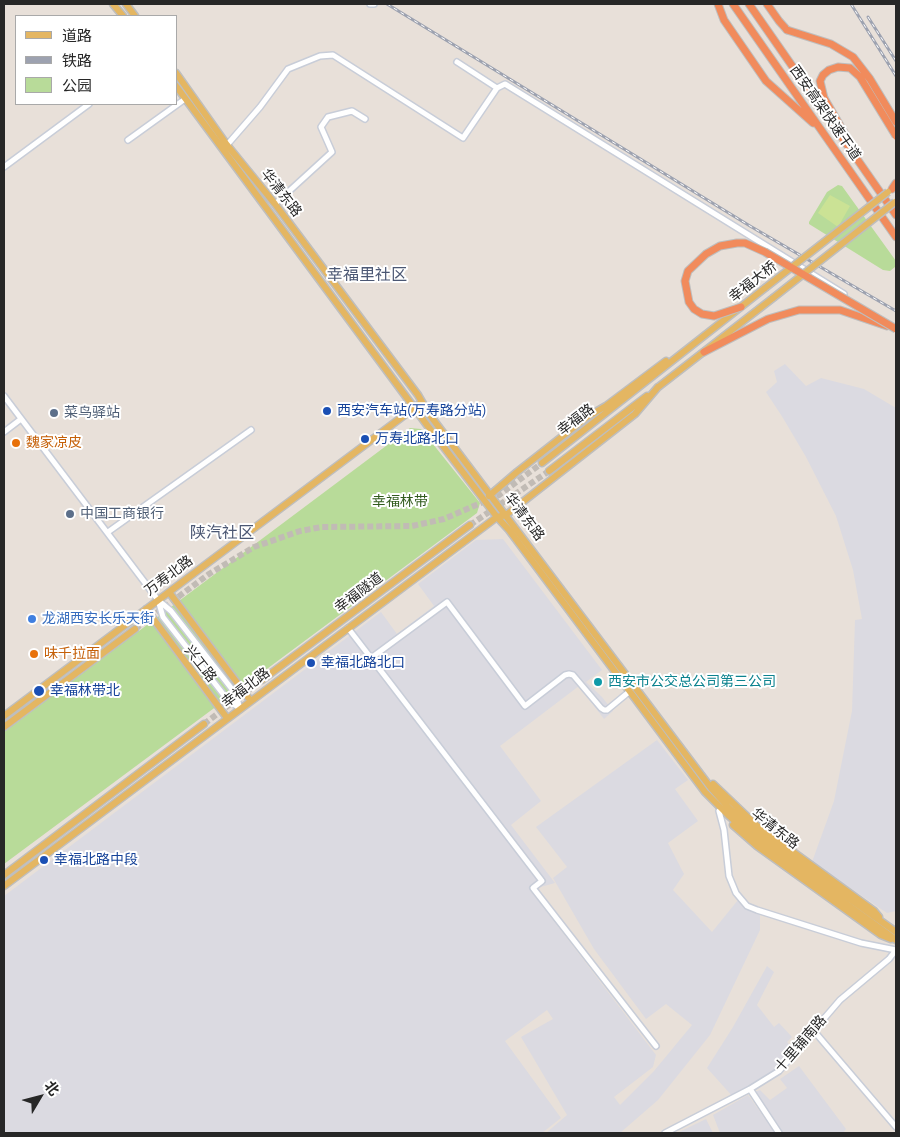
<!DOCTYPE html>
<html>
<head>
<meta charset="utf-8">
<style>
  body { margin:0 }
  #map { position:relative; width:900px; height:1137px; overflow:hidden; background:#e8e0d9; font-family:"IBM Plex Sans","Noto Sans SC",sans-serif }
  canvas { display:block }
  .frame { position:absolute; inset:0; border:5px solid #272727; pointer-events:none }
  .legend { position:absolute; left:15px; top:15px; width:162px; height:90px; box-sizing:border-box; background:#fff; border:1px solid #a9a9a9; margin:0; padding:6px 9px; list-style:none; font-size:15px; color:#272727 }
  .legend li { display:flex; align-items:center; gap:10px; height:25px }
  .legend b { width:25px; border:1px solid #a9a9a9 }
  .north { position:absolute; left:15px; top:1072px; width:50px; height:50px; -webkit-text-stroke:4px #fff; paint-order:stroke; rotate:53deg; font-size:14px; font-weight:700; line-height:20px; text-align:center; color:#272727 }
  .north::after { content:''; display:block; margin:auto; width:18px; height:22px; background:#272727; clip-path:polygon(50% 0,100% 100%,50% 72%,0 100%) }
</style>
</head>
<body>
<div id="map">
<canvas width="900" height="1137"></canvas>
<div class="frame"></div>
<ul class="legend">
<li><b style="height:6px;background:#e4b662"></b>道路</li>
<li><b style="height:6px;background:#9da2b0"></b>铁路</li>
<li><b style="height:14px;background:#b8db99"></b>公园</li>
</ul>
<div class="north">北</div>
</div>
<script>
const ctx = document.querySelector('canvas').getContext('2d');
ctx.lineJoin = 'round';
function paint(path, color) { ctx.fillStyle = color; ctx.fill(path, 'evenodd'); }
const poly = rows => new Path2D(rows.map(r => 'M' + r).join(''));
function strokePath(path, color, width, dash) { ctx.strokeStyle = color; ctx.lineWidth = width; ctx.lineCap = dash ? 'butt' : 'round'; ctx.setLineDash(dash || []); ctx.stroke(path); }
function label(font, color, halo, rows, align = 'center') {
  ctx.font = font + ' "IBM Plex Sans","Noto Sans SC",sans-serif'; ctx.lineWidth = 4; ctx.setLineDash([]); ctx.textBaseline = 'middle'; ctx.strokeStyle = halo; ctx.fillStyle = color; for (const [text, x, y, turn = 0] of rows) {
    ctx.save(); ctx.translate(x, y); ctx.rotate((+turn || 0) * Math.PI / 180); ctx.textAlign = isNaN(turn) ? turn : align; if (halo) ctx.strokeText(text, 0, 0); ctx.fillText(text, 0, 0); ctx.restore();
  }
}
paint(poly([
  [785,364,806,386,821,378,864,389,896,408,896,911,887,913,812,862,834,801,852,711,855,620,862,619,853,570,836,516,806,457,783,418,766,392,777,382,774,371],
  [503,539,602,670,586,682,602,697,613,711,604,719,579,686,500,746,541,801,511,825,555,883,530,890,656,1055,653,1067,614,1097,620,1105,654,1071,692,1025,666,1004,646,1019,594,949,553,878,567,867,536,827,657,740,688,780,675,789,698,821,668,843,684,874,673,890,712,932,738,900,760,914,760,930,710,1035,658,1100,620,1133,546,1133,567,1115,521,1037,553,1019,547,1010,505,1041,561,1118,542,1133,4,1133,4,896,381,612,397,634,434,606,418,584,476,540],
  [767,966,774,972,757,1005,774,1027,779,1023,792,1037,787,1042,794,1050,773,1074,733,1097,707,1068,733,1027],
  [799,1066,846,1129,843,1133,782,1133,755,1092,760,1090,770,1100,787,1088,780,1079],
  [748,1095,775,1133,720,1133,713,1115],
  [706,1119,713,1133,677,1133]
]), '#dbdae1');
paint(poly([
  [838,185,842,186,896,261,895,267,890,271,883,270,809,224,809,222,827,192],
  [410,428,421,429,480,503,477,513,4,864,4,732]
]), '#b8db99');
paint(poly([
  [830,195,850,206,838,227,818,213]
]), '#cbe295');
strokePath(poly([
  [470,525,549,471],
  [135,629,209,574,254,547,300,531,322,527,412,526,444,519,499,495,542,463],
  [204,724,262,680]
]), '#c1bbb5', 6, [6, 3]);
const minor = poly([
  [370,4,374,4],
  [457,62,497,88],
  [128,140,185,99],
  [227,145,260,107,288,69,320,56,333,55,463,138,497,88,505,84,844,294],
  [4,167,89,104],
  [275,204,332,152,321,127,328,117,352,111,365,119],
  [4,396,158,600,171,611,235,693,240,708],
  [4,432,21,419],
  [108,532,251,430],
  [158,600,163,617,227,699,239,708],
  [348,628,542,881,533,888,656,1046],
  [371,658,447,602,525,706,565,675,569,674,573,675,601,708,604,710,607,710,630,691],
  [719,811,724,830,729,876,736,893,747,906,757,910,861,943,896,950],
  [814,1031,896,1127],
  [750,1089,779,1133],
  [665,1133,750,1089,779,1071,840,1000,889,959,896,950]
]);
const major = poly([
  [113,4,123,16],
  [126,4,135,16],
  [176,73,227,145,275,204,418,395,429,414,711,788,729,808,759,834,896,932],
  [176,86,427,425,497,517,509,530,705,792,728,815,751,835,896,940],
  [657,388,773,298],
  [542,463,765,288],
  [549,471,647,396],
  [489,496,517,472,587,417,606,406,666,361],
  [169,592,250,700],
  [146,609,227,718],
  [262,680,470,525],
  [4,716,422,402],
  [4,727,135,629],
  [713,784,756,825,874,911,879,917],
  [733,825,757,846,881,935,891,939],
  [4,875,204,724],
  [4,886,497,517,506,515,635,414,658,387]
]);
const highway = poly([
  [718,4,724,20,766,81,813,123],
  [733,4,896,237],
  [749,4,896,215],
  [767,4,779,21,787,30],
  [824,98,849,141],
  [892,189,896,183],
  [704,352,768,319,799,310,840,310,887,326]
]);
strokePath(minor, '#c8cdd8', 8);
strokePath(major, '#bebebe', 9);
strokePath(highway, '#bebebe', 9);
strokePath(minor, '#fff', 5);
strokePath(major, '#e4b662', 6);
strokePath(highway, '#f18b5c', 7);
const rail = poly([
  [387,4,750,226,896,311],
  [851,4,896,76],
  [868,17,896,61]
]);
strokePath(rail, '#9da2b0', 3);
strokePath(rail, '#fff', 1, [4]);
const majorBridge = poly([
  [765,288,888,192],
  [773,298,895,202]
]);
const highwayBridge = poly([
  [787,30,831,44,853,57,870,79,896,122],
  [824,98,820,81,823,75,829,70,838,67,850,68,860,77,896,136],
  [741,307,714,316,702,314,694,309,689,302,685,281,688,271,706,254,720,246,737,243,745,243,765,252,896,329]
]);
strokePath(majorBridge, '#bebebe', 9, []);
strokePath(highwayBridge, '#bebebe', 9, []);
strokePath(majorBridge, '#e4b662', 6);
strokePath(highwayBridge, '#f18b5c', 7);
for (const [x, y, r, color] of [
  [327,411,5,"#1a4fb4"],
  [54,413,5,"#5c6f8a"],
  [365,439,5,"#1a4fb4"],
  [16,443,5,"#e8710a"],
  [70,514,5,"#5c6f8a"],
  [32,619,5,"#3f7fe0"],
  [34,654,5,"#e8710a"],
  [311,663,5,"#1a4fb4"],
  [598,682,5,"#0f9aa8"],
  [39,691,6,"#1a4fb4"],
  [44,860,5,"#1a4fb4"]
]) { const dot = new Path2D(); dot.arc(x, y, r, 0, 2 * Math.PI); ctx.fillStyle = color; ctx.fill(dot); strokePath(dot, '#fff', 2); }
label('14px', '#272727', '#fff', [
  ["西安高架快速干道",825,113,55],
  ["华清东路",281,193,52],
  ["幸福大桥",753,282,-38],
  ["幸福路",576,420,-37],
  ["华清东路",524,517,53],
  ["万寿北路",169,576,-37],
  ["幸福隧道",359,593,-37],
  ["兴工路",200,664,52],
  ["幸福北路",246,688,-37],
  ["华清东路",775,829,38],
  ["十里铺南路",801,1044,-49]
]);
label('14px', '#164399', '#fff', [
  ["西安汽车站(万寿路分站)",337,411],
  ["万寿北路北口",375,439],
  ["幸福北路北口",321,663],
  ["幸福林带北",50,691],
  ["幸福北路中段",54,860]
], 'left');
label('14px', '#4e5e75', '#fff', [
  ["菜鸟驿站",64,413],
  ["中国工商银行",80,514]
], 'left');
label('14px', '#c56008', '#fff', [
  ["魏家凉皮",26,443],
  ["味千拉面",44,654]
], 'left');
label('14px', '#325c1e', '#fff', [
  ["幸福林带",400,502]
]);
label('14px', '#366cbe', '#fff', [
  ["龙湖西安长乐天街",42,619]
], 'left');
label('14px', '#0d838f', '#fff', [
  ["西安市公交总公司第三公司",608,682]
], 'left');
label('16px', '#4b5773', '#fff', [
  ["幸福里社区",367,275],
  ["陕汽社区",222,533]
]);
</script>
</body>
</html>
